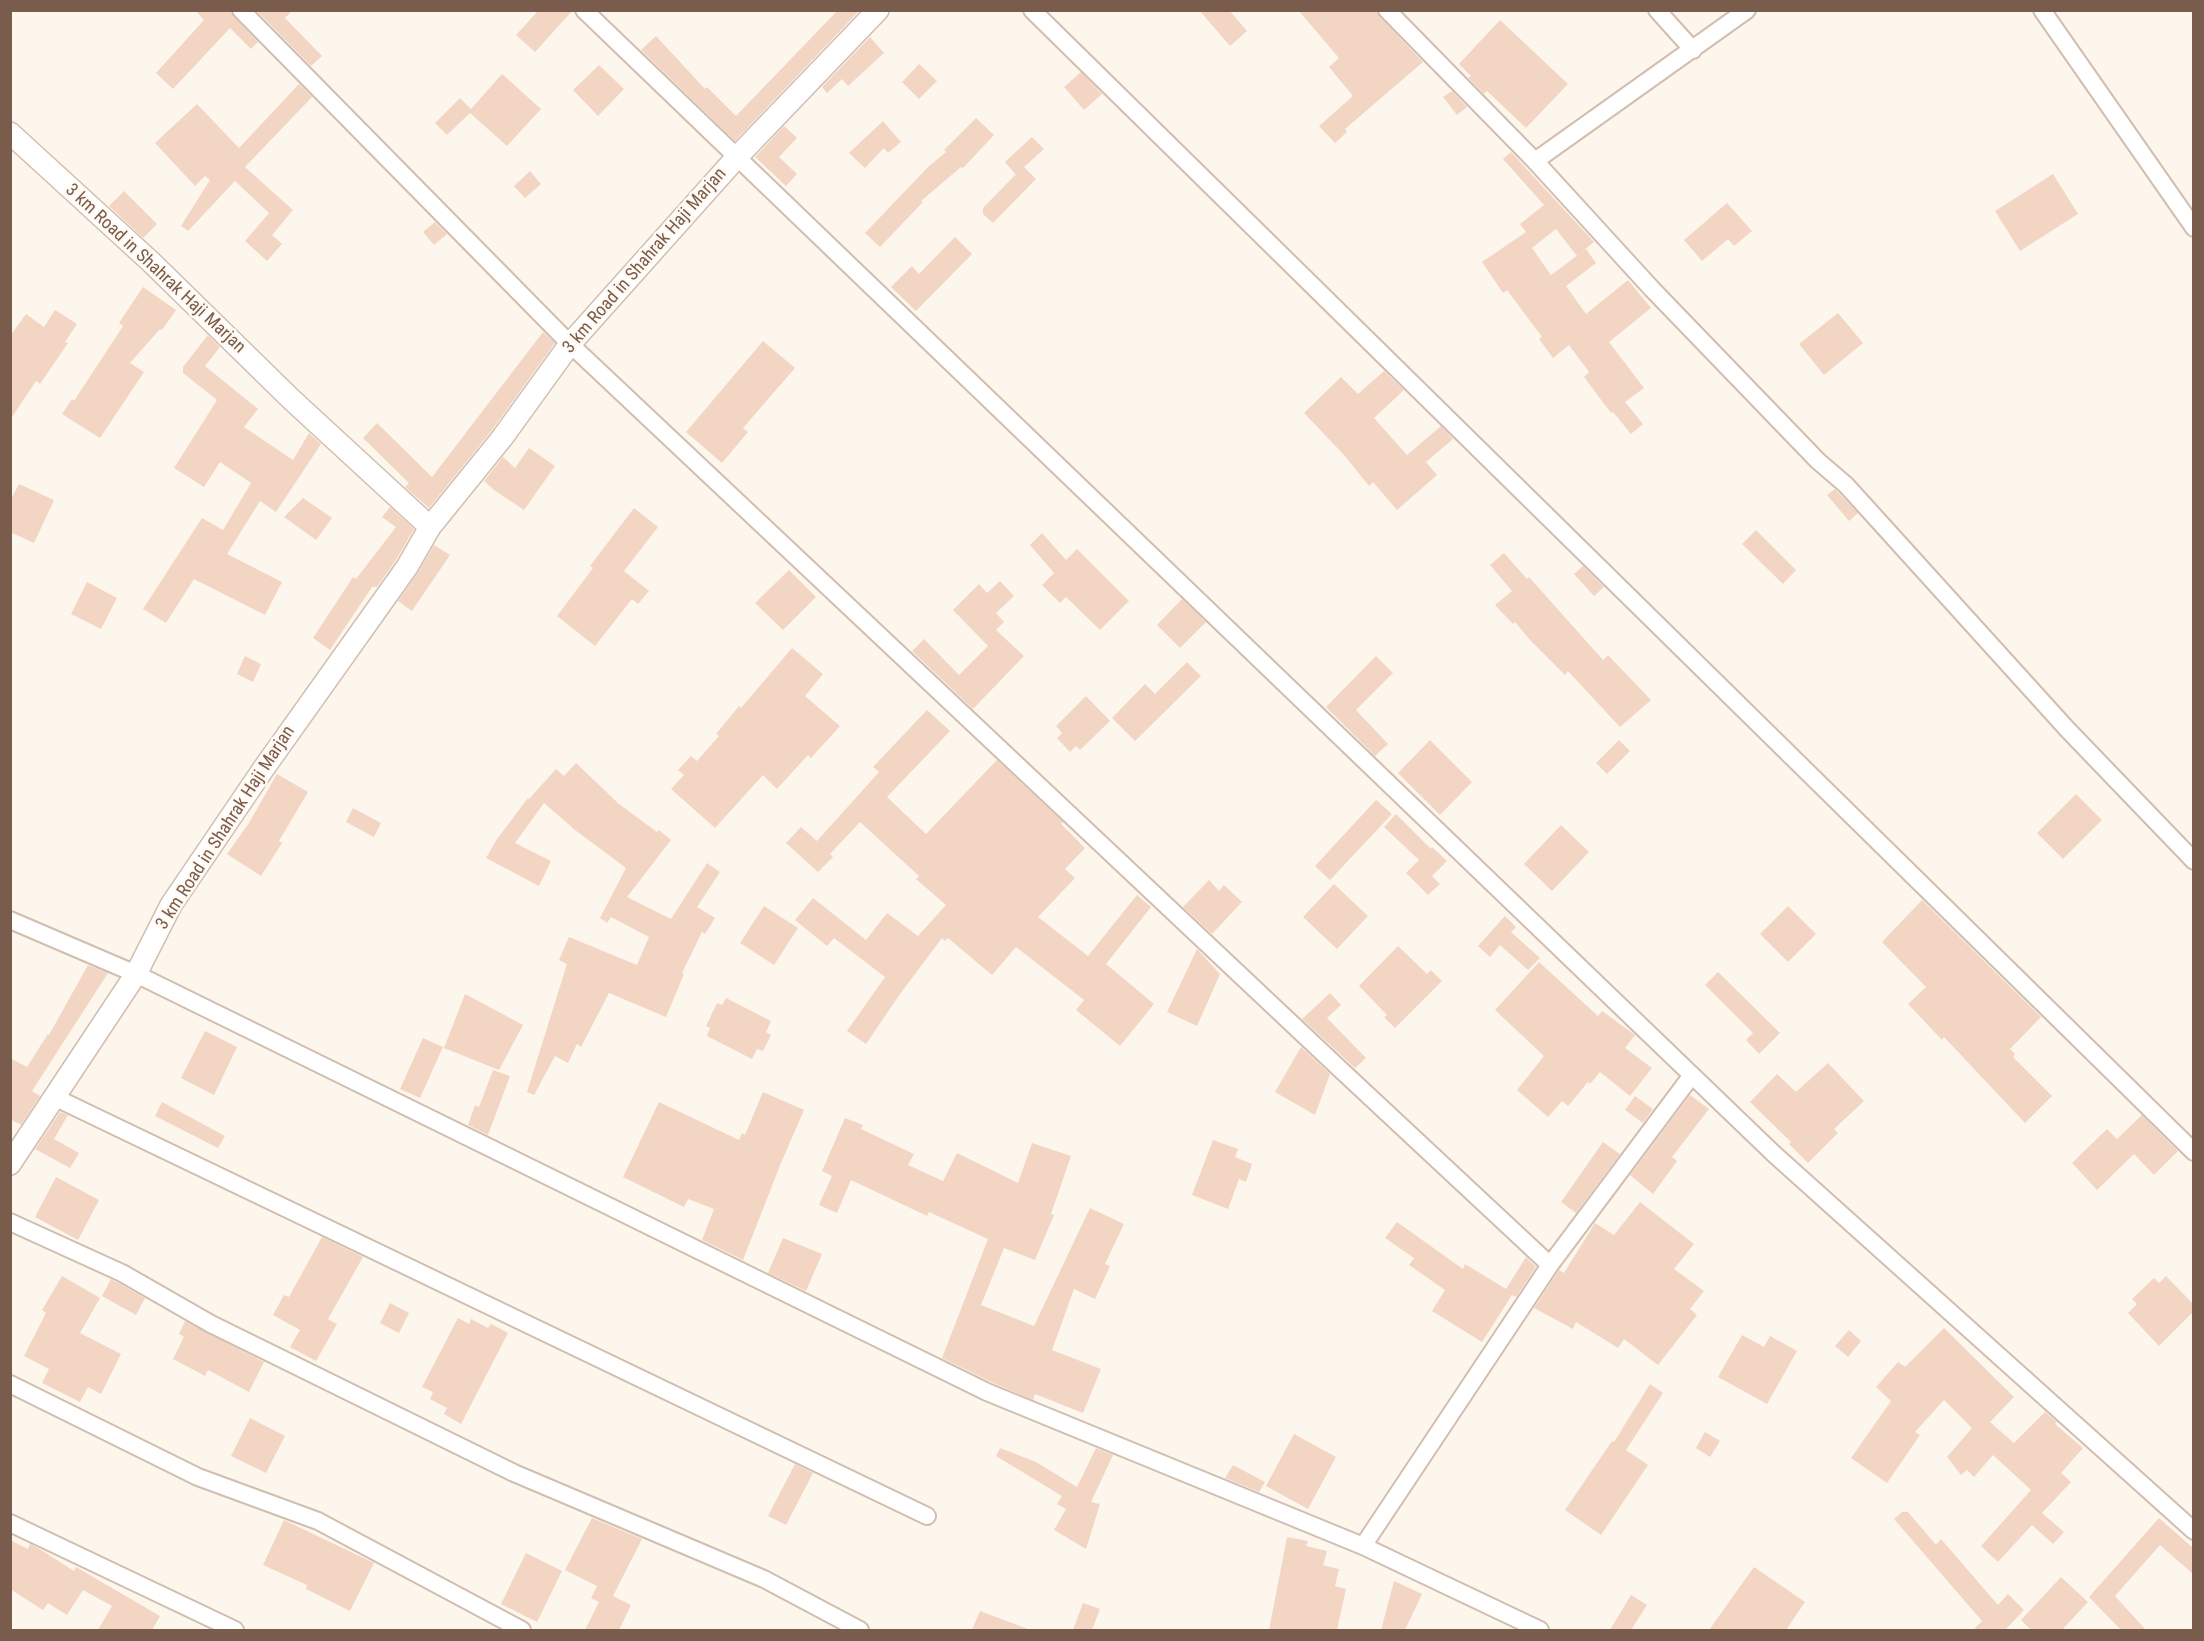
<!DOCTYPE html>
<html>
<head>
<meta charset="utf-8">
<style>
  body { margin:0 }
  #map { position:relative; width:2204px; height:1641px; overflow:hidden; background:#fdf6ec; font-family:"Roboto Condensed",sans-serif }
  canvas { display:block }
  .frame { position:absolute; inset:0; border:12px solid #7a5c4d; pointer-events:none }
</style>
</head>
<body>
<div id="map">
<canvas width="2204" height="1641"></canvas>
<div class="frame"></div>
</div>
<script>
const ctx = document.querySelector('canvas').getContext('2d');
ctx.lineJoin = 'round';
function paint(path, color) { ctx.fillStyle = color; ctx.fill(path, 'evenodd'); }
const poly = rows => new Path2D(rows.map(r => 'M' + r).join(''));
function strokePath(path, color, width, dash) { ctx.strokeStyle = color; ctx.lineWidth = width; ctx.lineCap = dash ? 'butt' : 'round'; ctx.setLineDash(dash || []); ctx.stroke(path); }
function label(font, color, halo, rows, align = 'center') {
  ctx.font = font + ' "Roboto Condensed",sans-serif'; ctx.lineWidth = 5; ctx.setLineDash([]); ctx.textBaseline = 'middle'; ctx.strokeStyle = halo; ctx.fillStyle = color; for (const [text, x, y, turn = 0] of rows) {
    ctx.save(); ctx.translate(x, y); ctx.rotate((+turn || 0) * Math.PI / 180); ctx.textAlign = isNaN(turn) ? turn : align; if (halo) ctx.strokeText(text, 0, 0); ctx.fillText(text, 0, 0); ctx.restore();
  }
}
paint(poly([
  [195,10,231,10,234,17,258,42,251,49,230,28,173,89,156,73,204,20],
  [256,10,293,10,285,18,322,56,311,66],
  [539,10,573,10,535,52,516,35],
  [838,10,860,10,735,141,641,50,656,36,705,89,707,87,736,116],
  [1199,10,1229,10,1247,31,1230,46],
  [1298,10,1377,10,1380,17,1423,62,1345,129,1347,132,1335,143,1319,126,1353,96,1329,67,1339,58],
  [1500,20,1568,84,1526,128,1487,91,1484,94,1468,78,1471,76,1459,64],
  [870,37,884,53,848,86,842,79,827,93,822,87],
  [919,64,937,81,919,99,902,82],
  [599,65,624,89,598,116,573,90],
  [1081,72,1102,94,1084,110,1064,87],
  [502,74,541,109,507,146,470,113,447,135,435,123,460,98,471,109],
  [299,84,312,97,245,167,293,210,272,235,282,244,267,261,245,241,269,213,235,181,188,231,181,226,210,180,205,176,195,186,155,143,197,104,239,148],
  [1452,91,1467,107,1457,115,1443,97],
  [976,118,994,135,963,168,961,167,921,201,923,202,880,247,865,233,928,167,946,152,944,150],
  [883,121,901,142,888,153,884,148,865,168,849,153],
  [784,126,797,138,779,157,797,174,786,186,755,157],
  [1032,137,1044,149,1024,167,1036,179,993,223,983,214,983,208,1017,173,1016,175,1005,162],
  [1511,152,1594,242,1577,256,1556,229,1532,248,1551,275,1586,249,1596,263,1566,286,1586,314,1628,280,1651,308,1609,342,1644,388,1625,402,1643,424,1631,434,1613,412,1611,413,1584,377,1589,372,1569,345,1553,358,1539,339,1542,337,1507,290,1503,293,1482,262,1526,232,1520,224,1544,205,1503,159],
  [530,171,541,184,525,198,514,186],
  [2053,174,2078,214,2020,251,1995,211],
  [124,191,157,224,143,238,109,206],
  [1727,203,1752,231,1734,246,1728,239,1702,261,1684,240],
  [435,222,447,234,434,245,423,232],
  [955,237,972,254,916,311,891,287,912,266,919,274],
  [143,287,176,310,162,330,160,329,130,363,144,372,100,438,62,414,72,399,74,401,123,326,119,323],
  [55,310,77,324,65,342,68,343,40,384,36,381,10,420,10,336,26,314,44,327],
  [1838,313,1863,343,1824,375,1799,344],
  [543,332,555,343,492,430,429,508,405,487,409,483,363,438,377,423,432,477],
  [208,335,220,347,205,366,258,409,244,427,293,460,309,433,321,444,276,512,260,501,227,554,282,582,265,615,194,579,166,623,143,609,202,518,223,530,251,483,220,462,204,487,174,468,217,400,183,373,183,367],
  [763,341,795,368,743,428,748,432,722,463,686,432],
  [1384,371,1404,390,1374,418,1407,455,1441,426,1453,439,1426,462,1437,475,1397,510,1373,482,1369,486,1344,455,1304,413,1341,377,1358,394],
  [529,448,555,466,524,510,494,490,484,481,503,457,515,468],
  [19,484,54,500,34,543,10,532,10,501],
  [1835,489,1858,513,1849,521,1827,495],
  [303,498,332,518,316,540,284,517],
  [390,507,414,529,396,560,377,587,372,587,330,650,313,638,353,577,356,579,396,527,382,517],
  [634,508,658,527,624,571,649,591,638,604,632,599,595,646,557,616,593,568,590,566],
  [1756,530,1796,570,1783,584,1742,544],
  [1042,533,1066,560,1077,549,1129,601,1100,630,1066,597,1060,603,1042,585,1054,573,1030,545],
  [434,545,450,555,412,611,398,601,417,574],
  [1504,553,1527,579,1529,577,1603,660,1608,655,1651,700,1620,727,1568,671,1565,675,1530,640,1515,622,1513,624,1495,605,1512,591,1490,565],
  [1583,566,1604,587,1594,596,1574,574],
  [789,570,816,597,783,630,755,603],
  [1000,581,1014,596,996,613,1004,622,996,630,1024,656,973,709,912,651,924,639,959,675,988,646,953,610,979,584,987,593],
  [87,582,117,598,101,629,71,614],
  [1182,599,1206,622,1180,648,1157,625],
  [792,648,823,674,805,696,840,726,811,758,808,755,777,789,763,775,715,828,671,789,684,775,678,770,691,756,697,761,719,736,716,734,739,706,741,708],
  [245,656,261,664,253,682,237,674],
  [1376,656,1393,673,1356,710,1388,744,1375,756,1326,707],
  [1187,662,1201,676,1135,741,1112,718,1145,684,1155,694],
  [1086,696,1110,721,1080,750,1076,746,1070,752,1057,738,1062,733,1056,726],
  [927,710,950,731,887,797,926,834,997,760,1063,822,1061,824,1085,848,1065,869,1075,878,1038,917,1088,956,1137,895,1151,907,1106,964,1154,1004,1120,1046,1076,1010,1084,1000,1016,947,992,975,948,938,945,941,942,938,900,994,866,1044,847,1031,885,977,834,938,827,946,795,920,813,898,866,940,887,913,918,936,946,905,916,879,919,876,860,822,830,854,833,857,818,872,786,843,801,827,817,841,879,772,873,767],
  [1430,740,1472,782,1440,815,1398,773],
  [1619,740,1630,751,1607,774,1596,763],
  [576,763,619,804,657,832,659,830,671,840,627,897,671,919,707,863,720,872,697,907,715,918,705,934,702,932,682,973,684,974,666,1017,609,993,581,1047,577,1044,568,1063,555,1056,534,1095,527,1092,567,964,559,960,569,937,637,965,649,937,611,917,607,923,600,918,626,868,575,830,544,803,515,843,551,861,539,886,486,858,497,839,528,798,529,799,556,769,564,776],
  [277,774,308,792,279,841,282,843,261,876,227,854,249,823],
  [2076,794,2102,820,2063,859,2037,833],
  [1376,800,1392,814,1330,880,1315,866],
  [353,808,381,823,374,837,346,822],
  [1396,814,1431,849,1432,847,1447,861,1432,876,1440,884,1428,895,1406,873,1419,860,1384,827],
  [1561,825,1589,852,1552,891,1524,864],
  [1209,880,1219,891,1224,885,1242,902,1212,934,1183,907],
  [1334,884,1368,916,1337,949,1303,917],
  [1922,900,2041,1017,2010,1049,2015,1054,2013,1057,2052,1096,2025,1123,1944,1037,1942,1040,1908,1004,1926,987,1882,942],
  [764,906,798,928,774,965,740,943],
  [1788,906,1816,934,1788,962,1760,934],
  [1505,916,1516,927,1511,932,1540,958,1528,970,1500,945,1490,957,1478,946],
  [1398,946,1427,974,1431,970,1442,981,1395,1028,1384,1017,1387,1015,1359,986],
  [1197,949,1220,974,1197,1026,1167,1012],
  [1539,962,1598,1016,1602,1011,1635,1035,1625,1048,1652,1068,1630,1096,1600,1072,1590,1084,1588,1082,1568,1106,1562,1101,1548,1117,1517,1090,1544,1056,1495,1010],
  [88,965,108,973,32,1091,40,1096,21,1125,10,1119,10,1058,27,1067,48,1034,49,1035],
  [1718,972,1780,1033,1759,1054,1746,1040,1753,1033,1705,985],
  [1330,993,1341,1005,1327,1018,1366,1058,1355,1068,1302,1019],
  [465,994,523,1025,499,1070,444,1048],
  [726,998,771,1021,766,1032,771,1035,763,1051,757,1049,752,1059,707,1036,710,1028,706,1026,717,1003,722,1005],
  [205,1031,237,1047,214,1095,181,1078],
  [423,1038,443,1047,420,1098,400,1089],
  [1301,1047,1330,1074,1315,1115,1275,1092],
  [1828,1063,1864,1101,1834,1129,1838,1133,1808,1163,1789,1144,1791,1142,1750,1102,1777,1074,1796,1092],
  [493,1070,510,1076,488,1135,468,1125,475,1105,479,1107],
  [763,1092,804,1110,781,1163,743,1260,702,1240,714,1209,688,1199,684,1207,623,1177,659,1102,739,1140,742,1133,745,1135],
  [1690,1095,1709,1109,1672,1157,1677,1161,1653,1194,1630,1175],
  [1635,1096,1653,1109,1643,1123,1625,1110],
  [162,1102,225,1136,218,1148,155,1116],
  [60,1112,68,1115,54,1139,79,1153,70,1168,35,1149],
  [2142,1115,2178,1151,2154,1175,2134,1154,2097,1190,2072,1163,2107,1129,2117,1139],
  [845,1118,863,1125,861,1129,914,1154,908,1165,943,1181,957,1153,1018,1183,1032,1143,1071,1156,1051,1214,1054,1215,1035,1260,1004,1248,981,1305,1034,1326,1090,1208,1124,1224,1105,1264,1110,1266,1095,1299,1074,1289,1052,1350,1101,1369,1083,1413,1035,1394,1033,1400,991,1382,942,1358,988,1239,929,1212,927,1216,851,1180,837,1213,819,1205,832,1176,822,1171],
  [1213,1140,1238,1149,1235,1157,1252,1164,1246,1182,1239,1179,1228,1209,1192,1195],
  [1603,1142,1620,1154,1576,1213,1561,1202],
  [56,1177,99,1200,78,1240,35,1217],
  [1640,1202,1694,1244,1674,1269,1704,1291,1690,1309,1697,1315,1658,1365,1624,1339,1618,1348,1576,1322,1573,1329,1534,1308,1559,1270,1564,1273,1595,1223,1614,1235],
  [1397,1222,1463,1269,1465,1264,1506,1289,1526,1257,1536,1267,1516,1297,1512,1295,1482,1342,1432,1311,1445,1290,1409,1265,1414,1258,1385,1238],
  [322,1237,363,1257,328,1319,337,1324,316,1361,290,1347,300,1330,273,1315,284,1295,289,1297],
  [783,1238,822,1254,806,1291,768,1273],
  [62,1276,100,1298,80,1333,121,1354,101,1394,88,1387,80,1402,42,1383,49,1369,24,1356,46,1313,42,1310],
  [2166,1276,2193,1304,2193,1312,2159,1346,2128,1313,2137,1304,2132,1299,2154,1278,2159,1283],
  [111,1279,145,1298,136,1315,102,1296],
  [390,1303,409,1313,399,1333,380,1323],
  [458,1318,469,1324,471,1319,488,1328,491,1324,508,1333,461,1424,444,1414,447,1408,430,1399,433,1392,422,1387],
  [185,1321,264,1362,249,1392,208,1370,205,1376,173,1359,184,1337,179,1334],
  [1944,1328,2014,1397,1990,1422,2014,1443,2045,1412,2057,1422,2055,1424,2083,1448,2061,1473,2071,1482,2042,1513,2064,1532,2053,1544,2032,1525,1998,1562,1981,1546,2031,1490,1993,1455,1974,1477,1967,1470,1961,1475,1947,1457,1972,1428,1944,1400,1915,1432,1920,1435,1887,1483,1851,1458,1891,1401,1876,1387,1898,1362,1905,1367],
  [1849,1330,1861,1341,1848,1357,1835,1346],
  [1742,1335,1764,1347,1770,1336,1797,1351,1767,1404,1718,1377],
  [1650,1384,1663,1393,1626,1450,1648,1465,1601,1535,1565,1510,1612,1441,1614,1442],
  [250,1418,285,1436,266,1473,231,1456],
  [1705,1432,1720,1441,1710,1457,1696,1448],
  [1294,1434,1336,1457,1308,1509,1266,1486],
  [1000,1448,1036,1462,1077,1487,1096,1448,1113,1455,1091,1502,1100,1504,1086,1549,1054,1530,1066,1509,1057,1504,1062,1496,996,1456],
  [795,1464,813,1473,786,1525,768,1516],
  [1233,1465,1265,1482,1259,1492,1225,1478],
  [1902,1512,1908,1512,1936,1545,1941,1539,1998,1605,2008,1594,2024,1610,2005,1630,1973,1630,1982,1621,1894,1519],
  [592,1518,642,1539,613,1596,631,1605,619,1630,585,1630,599,1602,591,1598,597,1586,565,1570],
  [2159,1518,2193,1548,2193,1574,2160,1545,2115,1596,2146,1630,2121,1630,2089,1597],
  [284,1520,374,1563,350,1611,306,1589,307,1585,263,1565],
  [1287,1537,1308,1541,1306,1546,1327,1551,1323,1565,1339,1569,1335,1586,1346,1589,1337,1630,1269,1630],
  [10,1540,28,1549,30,1544,38,1548,74,1571,76,1567,160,1616,152,1630,98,1630,112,1606,83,1590,67,1615,48,1603,43,1610,10,1589],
  [526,1553,562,1571,537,1622,501,1604],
  [1754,1567,1805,1602,1786,1630,1709,1630],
  [2061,1577,2088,1602,2062,1630,2031,1630,2021,1620],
  [1394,1581,1422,1594,1405,1630,1381,1630],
  [1631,1595,1647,1605,1631,1630,1610,1630],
  [1083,1603,1100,1609,1092,1630,1073,1630],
  [980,1611,1028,1629,1028,1630,972,1630]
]), '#f3d5c3');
const minor = poly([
  [241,10,570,344,1341,1070,1550,1265],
  [584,10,1774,1154,2194,1531],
  [1032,10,2194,1152],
  [1387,10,1535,161,1652,289,1818,461,1846,485,2067,729,2194,861],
  [1657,10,1693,50],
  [2042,10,2194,228],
  [1535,161,1747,10],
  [10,920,136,974,987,1392,1363,1546,1540,1630],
  [54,1097,927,1516],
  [10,1222,122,1273,211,1324,514,1473,764,1579,860,1630],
  [10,1384,198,1477,318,1521,522,1630],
  [10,1523,235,1630],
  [1363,1546,1550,1265,1692,1075]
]);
const tertiary = poly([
  [10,133,151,262,291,399,430,527],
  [10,1164,136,974,171,905,264,768,407,567,430,527,502,438,570,344,737,157,878,10]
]);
strokePath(minor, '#d1beb0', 20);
strokePath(tertiary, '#d1beb0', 24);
strokePath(minor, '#fff', 16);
strokePath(tertiary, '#fff', 21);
label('18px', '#7a5c4d', '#fffaf3', [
  ["3 km Road in Shahrak Haji Marjan",645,261,-49],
  ["3 km Road in Shahrak Haji Marjan",155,269,43],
  ["3 km Road in Shahrak Haji Marjan",226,828,-57]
]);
</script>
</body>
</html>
